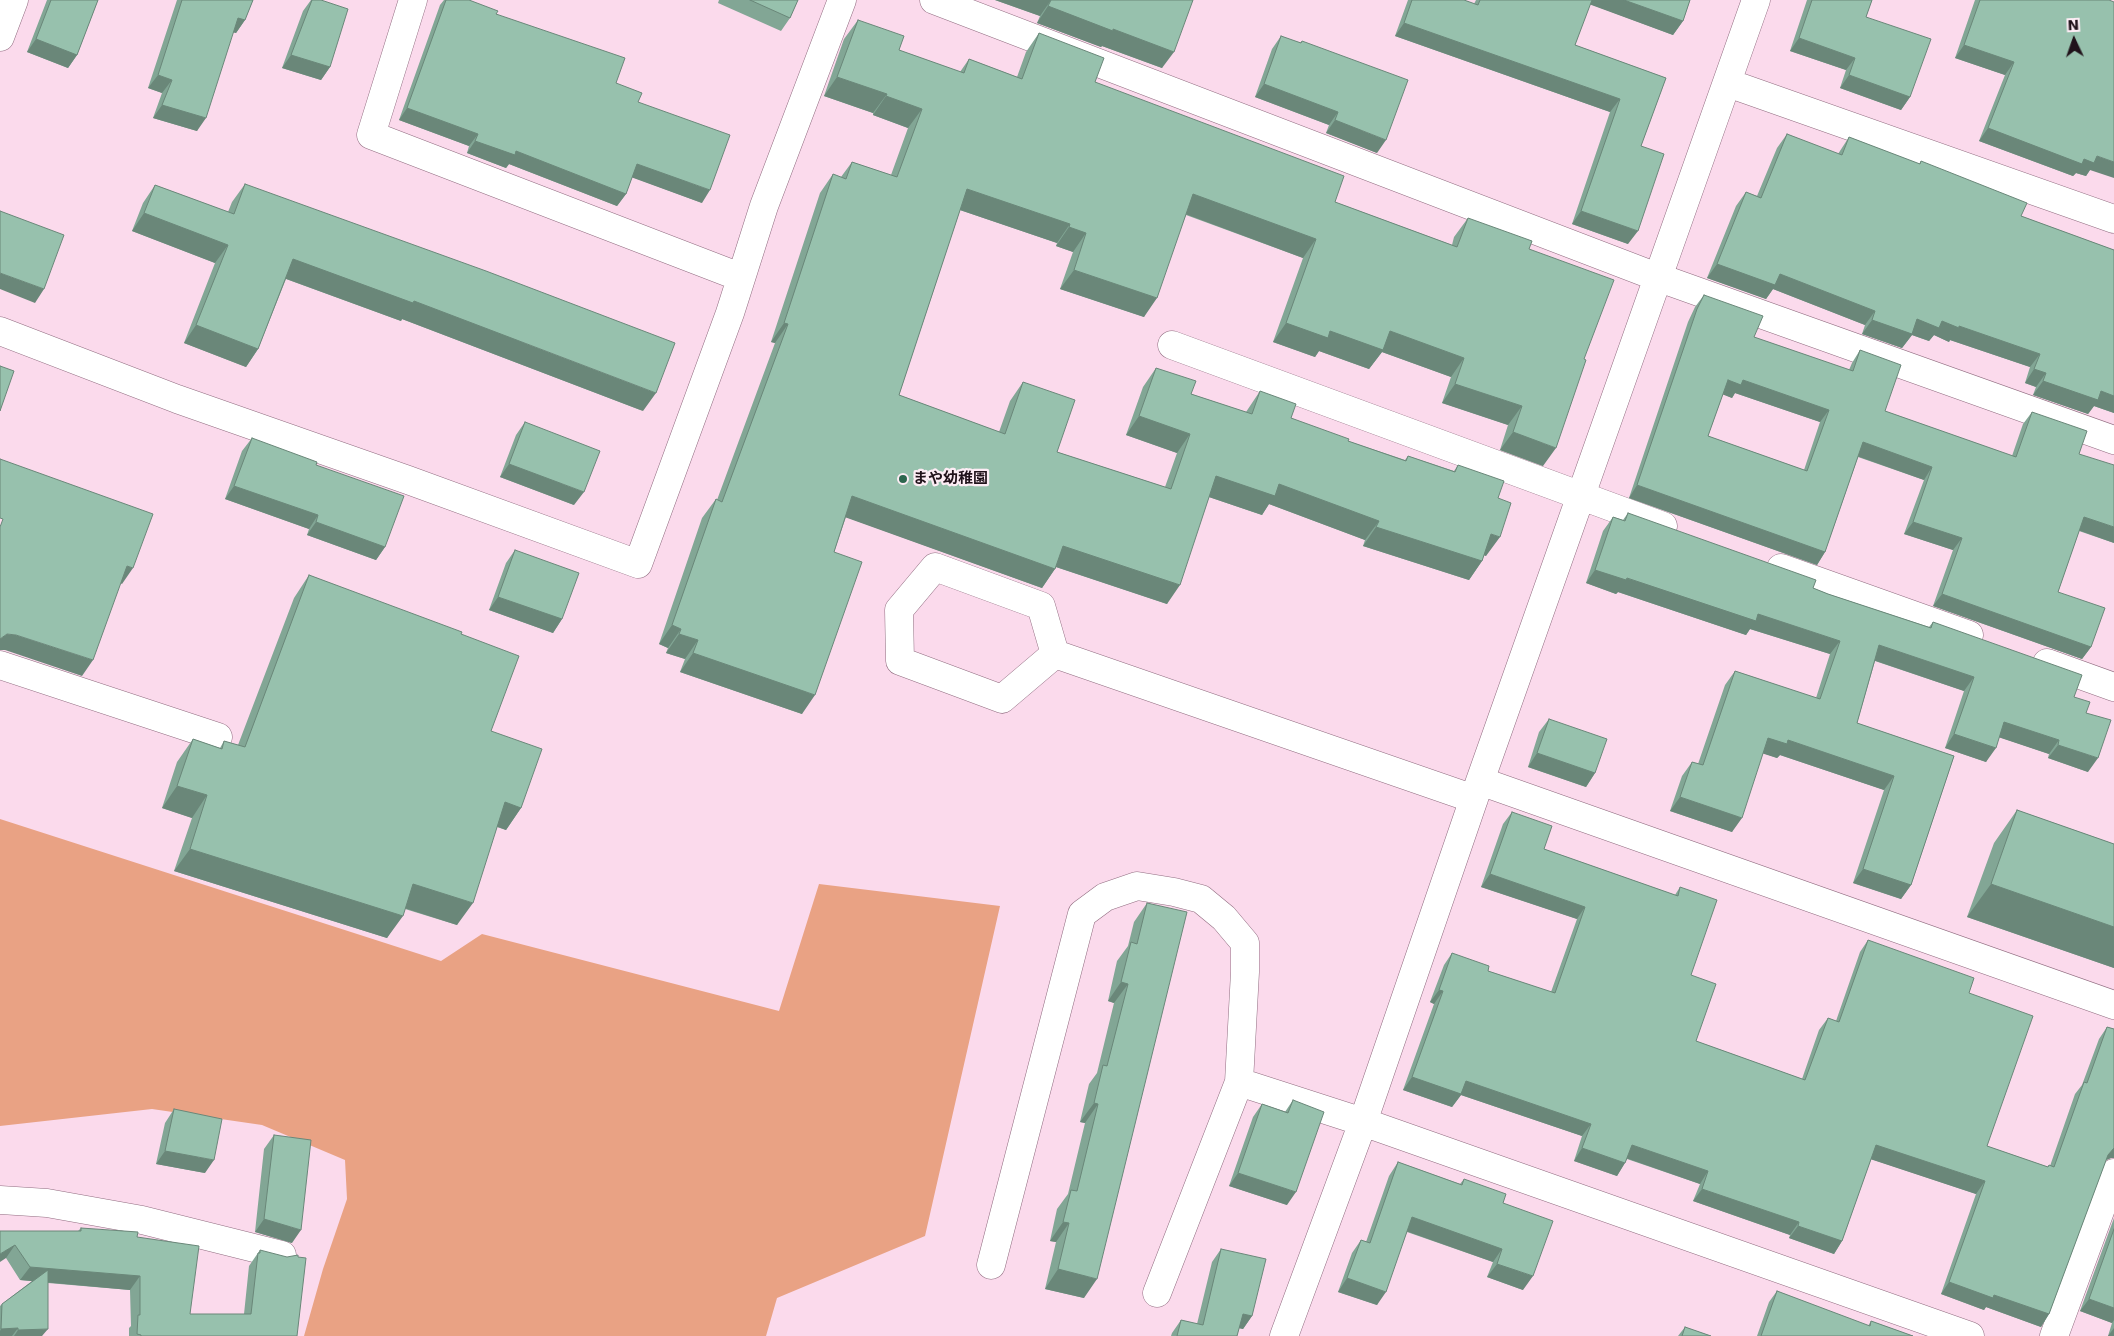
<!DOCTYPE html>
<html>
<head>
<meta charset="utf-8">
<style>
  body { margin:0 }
  #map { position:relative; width:2114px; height:1336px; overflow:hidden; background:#fbdaec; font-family:"DejaVu Sans",sans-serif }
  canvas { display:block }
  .north { position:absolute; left:2049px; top:15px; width:50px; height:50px; -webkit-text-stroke:4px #fdedf5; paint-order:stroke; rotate:357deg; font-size:14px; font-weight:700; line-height:20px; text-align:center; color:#20121a }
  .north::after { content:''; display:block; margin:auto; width:18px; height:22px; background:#20121a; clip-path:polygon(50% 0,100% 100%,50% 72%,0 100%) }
</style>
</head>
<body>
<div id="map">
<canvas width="2114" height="1336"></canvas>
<div class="north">N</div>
</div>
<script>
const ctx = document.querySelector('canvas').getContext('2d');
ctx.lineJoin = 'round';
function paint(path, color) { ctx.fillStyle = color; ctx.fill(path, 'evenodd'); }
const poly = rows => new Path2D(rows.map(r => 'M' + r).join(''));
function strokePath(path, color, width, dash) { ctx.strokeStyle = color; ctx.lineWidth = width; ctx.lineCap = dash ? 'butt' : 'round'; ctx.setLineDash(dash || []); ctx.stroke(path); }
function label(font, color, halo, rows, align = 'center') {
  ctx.font = font + ' "DejaVu Sans","Noto Sans JP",sans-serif'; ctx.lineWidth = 4.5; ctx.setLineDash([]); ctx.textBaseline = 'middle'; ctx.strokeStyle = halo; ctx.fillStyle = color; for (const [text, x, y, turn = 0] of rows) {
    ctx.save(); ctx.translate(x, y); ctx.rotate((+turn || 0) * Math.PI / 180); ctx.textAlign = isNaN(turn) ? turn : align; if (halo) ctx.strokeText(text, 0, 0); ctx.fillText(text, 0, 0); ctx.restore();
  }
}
paint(poly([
  [0,819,441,961,482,934,779,1011,819,884,1000,906,925,1236,777,1298,766,1336,304,1336,323,1269,347,1199,345,1160,262,1125,152,1109,0,1126]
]), '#e9a284');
const minor = poly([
  [413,0,371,135,740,277],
  [934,0,1657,277,2114,440],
  [0,37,14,0],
  [1728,83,2114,219],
  [0,331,177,399,408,480,638,564,730,313,764,206,842,0],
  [1172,345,1663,526],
  [1781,568,1969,635],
  [1055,654,1041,606,935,567,899,610,900,661,1002,699,1055,654,1474,799],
  [2047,663,2114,687],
  [0,665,218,737],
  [1480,781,2114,1005],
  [0,1200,47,1203,142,1220,282,1255],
  [991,1265,1082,914,1105,897,1137,886,1174,892,1201,899,1224,918,1245,943,1245,972,1239,1082,1363,1122,1970,1336],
  [1157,1293,1239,1082],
  [1284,1336,1363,1122,1480,781,1756,0],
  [2054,1336,2114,1173]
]);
strokePath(minor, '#916d81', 29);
strokePath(minor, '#fff', 28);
paint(poly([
  [47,0,98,0,77,55,68,68,27,52],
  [177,0,253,0,245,20,236,33,233,32,197,131,153,118,162,93,148,88],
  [311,0,321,0,330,67,321,80,282,68,303,11],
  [444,0,469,0,496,14,616,83,638,102,702,203,632,177,626,194,617,206,509,164,506,168,467,153,469,146,399,120,440,5],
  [719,0,798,0,790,18,781,31,718,3],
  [995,0,1193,0,1162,68,1102,46,1101,47,1037,23,1040,16],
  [1408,0,1464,0,1474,4,1476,0,1690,0,1683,21,1673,35,1590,4,1575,45,1666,78,1641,146,1628,244,1572,224,1610,112,1395,36],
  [1807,0,1872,0,1866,17,1910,97,1901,110,1840,88,1846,70,1790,51],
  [1975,0,2109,0,2090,170,2086,176,2076,173,2073,176,1979,141,2005,75,1955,58],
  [858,20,899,50,960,72,969,59,1017,77,1026,52,1039,33,1095,82,1335,202,1452,245,1454,237,1468,218,1529,249,1543,466,1500,450,1508,425,1442,403,1451,377,1382,352,1369,369,1319,351,1315,357,1273,342,1303,258,1186,215,1144,317,1060,289,1073,252,1056,246,1057,243,960,210,899,395,999,432,1010,401,1023,382,1057,452,1165,487,1177,453,1126,435,1143,387,1156,368,1191,394,1246,412,1260,391,1291,418,1348,441,1405,460,1408,456,1454,471,1458,465,1498,498,1486,556,1484,555,1482,561,1469,580,1363,546,1365,540,1269,504,1262,515,1209,497,1167,604,1056,567,1042,588,846,517,834,552,802,714,680,672,685,659,666,653,668,648,659,644,702,518,716,499,717,500,775,343,771,342,820,193,833,174,841,177,852,162,891,175,908,128,873,115,873,113,824,96,844,39],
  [1281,36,1300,43,1302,41,1377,153,1326,133,1329,125,1255,97,1272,49],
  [1787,134,1838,154,1849,137,1919,164,1921,161,2021,216,2114,250,2114,413,2094,406,2088,414,2033,395,2036,387,2025,383,2030,367,1950,340,1949,342,1934,335,1929,341,1912,335,1902,348,1862,334,1865,325,1773,289,1766,299,1707,278,1736,206,1746,192,1757,196,1777,148],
  [245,184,643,411,402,319,401,321,286,279,258,349,246,367,184,343,215,263,132,231,143,203,155,185,228,212,232,202],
  [1704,295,1754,337,1849,370,1852,363,1860,350,1885,411,2012,456,2023,424,2032,412,2079,454,2114,543,2079,531,2058,592,2091,647,2082,659,1933,606,1953,550,1904,534,1924,480,1858,457,1825,552,1817,565,1629,498,1688,322,1695,307],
  [1735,393,1820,422,1804,470,1708,436,1723,394,1732,398],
  [525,422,574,505,500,477,516,435],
  [252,438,385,547,376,560,307,535,309,529,225,499,242,451],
  [1628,513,1828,594,1929,627,1933,622,2074,697,2086,713,2088,772,2048,758,2049,754,1999,737,1986,762,1945,748,1964,691,1875,661,1857,723,1954,756,1911,885,1901,899,1853,883,1884,790,1780,755,1777,758,1763,753,1732,832,1670,811,1682,776,1692,762,1698,764,1725,685,1735,671,1816,698,1830,654,1750,629,1746,635,1618,592,1616,594,1586,583,1603,531,1613,517,1623,520],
  [515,550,562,619,553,633,489,610,506,563],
  [309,575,461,634,491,731,521,808,506,830,497,827,457,925,405,909,387,938,174,871,192,818,162,808,177,762,193,739,220,748,224,741,238,745,294,598],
  [1549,719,1595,773,1586,787,1528,767,1539,732],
  [2017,810,2114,844,2114,968,1967,917,1994,843],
  [1512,812,1544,849,1675,895,1680,887,1691,975,1696,1041,1802,1079,1819,1030,1828,1018,1836,1021,1860,952,1868,940,1969,993,1987,1146,2048,1167,2049,1165,2050,1166,2075,1094,2082,1085,2099,1039,2107,1027,2114,1029,2114,1158,2111,1158,2106,1160,2049,1314,2041,1327,1986,1307,1984,1310,1941,1294,1976,1194,1871,1159,1842,1241,1834,1254,1789,1238,1790,1235,1693,1201,1700,1184,1627,1159,1617,1176,1574,1161,1582,1136,1461,1095,1452,1107,1403,1090,1434,1004,1430,1002,1444,965,1452,953,1488,971,1551,992,1577,919,1481,887,1503,824],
  [1147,903,1084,1298,1045,1289,1056,1242,1050,1241,1057,1209,1068,1194,1085,1123,1080,1122,1089,1084,1097,1073,1114,1003,1108,1001,1117,961,1128,946,1134,922],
  [1293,1100,1287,1205,1229,1186,1253,1117,1262,1104,1285,1112],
  [174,1109,205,1173,156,1164,165,1123],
  [274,1135,292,1243,255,1232,264,1149],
  [1398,1162,1460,1184,1464,1179,1503,1203,1523,1290,1487,1277,1493,1262,1407,1232,1377,1305,1338,1292,1352,1253,1361,1240,1366,1242,1389,1176],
  [2114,1218,2114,1336,2108,1336,2112,1323,2080,1311],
  [81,1228,137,1237,190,1314,244,1314,249,1266,260,1250,297,1336,129,1336,129,1328,131,1326,130,1290,48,1283,42,1336,0,1336,0,1306,2,1304,32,1281,20,1280,6,1258,0,1231,78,1231],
  [1221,1249,1252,1316,1243,1329,1239,1328,1237,1336,1171,1336,1172,1333,1181,1320,1197,1324,1212,1262],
  [1777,1291,1868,1326,1871,1321,1913,1336,1757,1336,1769,1302],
  [1685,1327,1711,1336,1678,1336]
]), '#82a695');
paint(poly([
  [995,0,1051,0,1040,16],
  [1588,0,1624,0,1683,21,1673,35,1586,3],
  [1048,6,1113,29,1174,52,1162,68,1102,46,1101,47,1037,23],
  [238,18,245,20,236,33,228,31],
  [1404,23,1620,99,1610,112,1395,36],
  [1799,38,1855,58,1846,70,1790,51],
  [36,39,77,55,68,68,27,52],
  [1964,45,2014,62,2005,75,1955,58],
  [291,55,330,67,321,80,282,68],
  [158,75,172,80,162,93,148,88],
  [1849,75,1910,97,1901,110,1840,88],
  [837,77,887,94,873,113,824,96],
  [1264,84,1338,112,1329,125,1255,97],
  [886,96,922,109,908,128,873,115],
  [162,105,206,118,197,131,153,118],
  [407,108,478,134,469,146,399,120],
  [1335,120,1386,140,1377,153,1326,133],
  [1988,128,2084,159,2097,156,2114,162,2114,178,2090,170,2086,176,2076,173,2073,176,1979,141],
  [475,141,516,151,626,194,617,206,509,164,506,168,467,153],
  [637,164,710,190,702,203,628,176],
  [967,189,1070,224,1057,243,954,208],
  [1193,194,1316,239,1303,258,1180,212],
  [1581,211,1638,231,1628,244,1572,224],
  [144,213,228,245,215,263,132,231],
  [1069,227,1086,233,1073,252,1056,246],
  [293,259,414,301,656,393,643,411,402,319,401,321,281,277],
  [1717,264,1780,274,1875,311,1865,325,1773,289,1766,299,1707,278],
  [1074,270,1157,298,1144,317,1060,289],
  [0,273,44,289,35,303,0,289],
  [1917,319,1942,321,1959,326,2040,354,2030,367,1950,340,1949,342,1934,335,1929,341,1912,335,1902,348,1862,334,1872,320],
  [784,323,788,324,775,343,771,342],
  [1286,323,1330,331,1390,331,1464,358,1451,377,1382,352,1369,369,1319,351,1315,357,1273,342],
  [196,325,258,349,246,367,184,343],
  [2034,369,2046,373,2036,387,2025,383],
  [1728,380,1743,380,1829,410,1820,422,1735,393,1732,398,1719,393],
  [2043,381,2101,391,2114,396,2114,413,2094,406,2088,414,2033,395],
  [1455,384,1522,406,1508,425,1442,403],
  [1139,416,1190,434,1177,453,1126,435],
  [1513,432,1556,448,1543,466,1500,450],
  [1863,442,1932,467,1924,480,1854,455],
  [509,464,584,492,574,505,500,477],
  [1216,476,1279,484,1379,521,1365,540,1269,504,1262,515,1203,495],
  [1637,485,1825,552,1817,565,1629,498],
  [234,486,318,515,309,529,225,499],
  [852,496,1055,569,1042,588,839,515],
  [2084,517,2114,527,2114,543,2075,529],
  [316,522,385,547,376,560,307,535],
  [1913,522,1962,538,1953,550,1904,534],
  [1376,527,1482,561,1469,580,1363,546],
  [1491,534,1500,537,1486,556,1478,553],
  [1063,546,1180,585,1167,604,1050,565],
  [127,566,133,568,122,584,116,581],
  [1595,570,1758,614,1840,641,1830,654,1750,629,1746,635,1618,592,1616,594,1586,583],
  [1942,594,2091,647,2082,659,1933,606],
  [498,597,562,619,553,633,489,610],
  [672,625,681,629,668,648,659,644],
  [7,634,16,635,93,660,82,676,5,650,0,650,0,639],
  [679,634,698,640,685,659,666,653],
  [1879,645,1974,677,1964,691,1870,659],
  [693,653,815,695,802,714,680,672],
  [2004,722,2059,740,2049,754,1995,736],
  [1954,734,1996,748,1986,762,1945,748],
  [1768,738,1788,740,1894,776,1884,790,1780,755,1777,758,1758,752],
  [2058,745,2098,758,2088,772,2048,758],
  [1537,753,1595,773,1586,787,1528,767],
  [177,786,207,795,192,818,162,808],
  [1680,797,1742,818,1732,832,1670,811],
  [505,802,521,808,506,830,490,824],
  [190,849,403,916,387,938,174,871],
  [1863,869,1911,885,1901,899,1853,883],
  [1490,874,1585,907,1577,919,1481,887],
  [413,884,473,903,457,925,398,906],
  [1991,884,2114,927,2114,968,1967,917],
  [1121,982,1128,984,1114,1003,1108,1001],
  [1439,990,1443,991,1434,1004,1430,1002],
  [1412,1077,1466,1081,1591,1124,1582,1136,1461,1095,1452,1107,1403,1090],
  [1094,1103,1098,1104,1085,1123,1080,1122],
  [1632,1145,1708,1171,1700,1184,1623,1157],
  [1876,1145,1985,1181,1976,1194,1867,1158],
  [1582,1148,1625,1163,1617,1176,1574,1161],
  [2113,1148,2114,1148,2114,1158,2111,1158,2104,1161],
  [165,1151,214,1160,205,1173,156,1164],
  [1238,1173,1296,1192,1287,1205,1229,1186],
  [1702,1189,1799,1222,1790,1235,1693,1201],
  [1412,1217,1502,1249,1493,1262,1403,1230],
  [264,1219,301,1230,292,1243,255,1232],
  [1063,1222,1069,1223,1056,1242,1050,1241],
  [1798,1226,1842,1241,1834,1254,1789,1238],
  [15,1245,6,1258,0,1262,0,1254],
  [1497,1264,1533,1276,1523,1290,1487,1277],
  [30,1267,140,1276,130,1290,20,1280],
  [1058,1269,1097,1279,1084,1298,1045,1289],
  [1347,1278,1386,1292,1377,1305,1338,1292],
  [1949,1282,1994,1295,2049,1314,2041,1327,1986,1307,1984,1310,1941,1294],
  [2089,1299,2114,1308,2114,1320,2112,1323,2080,1311],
  [1243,1314,1252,1316,1243,1329,1234,1327],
  [18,1328,12,1336,0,1336,0,1331,1,1329],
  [2114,1328,2114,1336,2108,1336],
  [48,1329,42,1336,14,1336,18,1330]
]), '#6a8779');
const building = poly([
  [51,0,98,0,77,55,36,39,51,0],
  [182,0,253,0,245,20,238,18,206,118,162,105,172,80,158,75,182,0],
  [312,0,321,0,348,9,330,67,291,55,312,0],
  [446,0,469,0,498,11,496,14,625,58,616,83,642,93,638,102,730,135,710,190,637,164,626,194,516,151,515,155,475,141,478,134,407,108,446,0],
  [750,0,798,0,790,18,750,0],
  [1051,0,1193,0,1174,52,1113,29,1113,31,1048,6,1051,0],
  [1412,0,1464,0,1478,5,1480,0,1592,0,1575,45,1666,78,1641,146,1664,154,1638,231,1581,211,1620,99,1404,23,1412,0],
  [1624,0,1690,0,1683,21,1624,0],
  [1812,0,1872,0,1866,17,1931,39,1910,97,1849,75,1855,58,1799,38,1812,0],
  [1980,0,2109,0,2114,2,2114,162,2097,156,2094,163,2084,159,2082,164,1988,128,2014,62,1964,45,1980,0],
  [858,20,904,36,899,50,964,73,969,59,1022,79,1039,33,1104,58,1095,82,1344,176,1335,202,1457,247,1468,218,1532,241,1529,249,1614,280,1584,359,1586,360,1556,448,1513,432,1522,406,1455,384,1464,358,1390,331,1383,350,1330,331,1328,338,1286,323,1316,239,1193,194,1157,298,1074,270,1086,233,1069,227,1070,224,967,189,899,395,1005,434,1023,382,1075,400,1057,452,1171,489,1190,434,1139,416,1156,368,1196,381,1191,394,1252,414,1260,391,1296,404,1291,418,1349,439,1348,441,1406,461,1408,456,1455,472,1458,465,1504,481,1498,498,1511,503,1500,537,1491,534,1482,561,1376,527,1379,521,1279,484,1275,496,1216,476,1180,585,1063,546,1055,569,852,496,834,552,862,562,815,695,693,653,698,640,679,634,681,629,672,625,716,499,722,502,788,324,784,323,833,174,846,179,852,162,897,177,922,109,886,96,887,94,837,77,858,20],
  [1281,36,1301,43,1302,41,1408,80,1386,140,1335,120,1338,112,1264,84,1281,36],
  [1787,134,1842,155,1849,137,1920,164,1921,161,2027,203,2021,216,2114,250,2114,396,2101,391,2098,400,2043,381,2046,373,2034,369,2040,354,1959,326,1959,328,1942,321,1939,328,1917,319,1912,334,1872,320,1875,311,1780,274,1775,285,1717,264,1746,192,1761,198,1787,134],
  [245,184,486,271,675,343,656,393,414,301,413,303,293,259,258,349,196,325,228,245,144,213,155,185,234,214,245,184],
  [0,211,64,235,44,289,0,273,0,211],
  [1704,295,1763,316,1754,337,1853,371,1860,350,1901,365,1885,411,2016,457,2032,412,2087,431,2079,454,2114,465,2114,527,2084,517,2058,592,2105,608,2091,647,1942,594,1962,538,1913,522,1932,467,1863,442,1825,552,1637,485,1697,309,1704,295],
  [1728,380,1741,385,1743,380,1829,410,1807,471,1708,436,1728,380],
  [0,366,14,371,0,411,0,366],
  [525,422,600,451,584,492,509,464,525,422],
  [252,438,317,462,316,465,404,496,385,547,316,522,318,515,234,486,252,438],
  [0,459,153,514,133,568,127,566,93,660,16,635,7,634,0,639,0,527,3,519,0,518,0,459],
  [1628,513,1816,580,1813,588,1828,594,1931,628,1933,622,2082,675,2074,697,2090,702,2086,713,2111,720,2098,758,2058,745,2059,740,2004,722,1996,748,1954,734,1974,677,1879,645,1857,723,1954,756,1911,885,1863,869,1894,776,1788,740,1787,744,1768,738,1742,818,1680,797,1692,762,1703,765,1735,671,1820,699,1840,641,1758,614,1756,621,1627,578,1626,580,1595,570,1613,517,1625,521,1628,513],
  [515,550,579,573,562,619,498,597,515,550],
  [309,575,462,632,461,634,519,656,491,731,542,749,521,808,505,802,473,903,413,884,403,916,190,849,207,795,177,786,193,739,222,749,224,741,245,747,309,575],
  [1549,719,1607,739,1595,773,1537,753,1549,719],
  [2017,810,2114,844,2114,927,1991,884,2017,810],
  [1512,812,1552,826,1544,849,1678,896,1680,887,1717,900,1691,975,1716,984,1696,1041,1805,1080,1828,1018,1839,1022,1868,940,1974,978,1969,993,2033,1016,1987,1146,2048,1167,2049,1165,2054,1167,2084,1082,2087,1083,2107,1027,2114,1029,2114,1148,2108,1155,2049,1314,1994,1295,1993,1298,1949,1282,1985,1181,1876,1145,1842,1241,1798,1226,1799,1222,1702,1189,1708,1171,1632,1145,1625,1163,1582,1148,1591,1124,1466,1081,1461,1094,1412,1077,1443,991,1439,990,1452,953,1489,966,1488,971,1555,993,1585,907,1490,874,1512,812],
  [1147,903,1187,912,1097,1279,1058,1269,1069,1223,1063,1222,1071,1190,1077,1191,1098,1104,1094,1103,1103,1065,1107,1066,1128,984,1121,982,1131,942,1137,944,1147,903],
  [1293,1100,1324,1112,1296,1192,1238,1173,1262,1104,1288,1113,1293,1100],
  [174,1109,222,1119,214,1160,165,1151,174,1109],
  [274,1135,311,1140,301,1230,264,1219,274,1135],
  [1398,1162,1462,1185,1464,1179,1506,1194,1503,1203,1553,1221,1533,1276,1497,1264,1502,1249,1412,1217,1386,1292,1347,1278,1361,1240,1370,1243,1398,1162],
  [81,1228,138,1232,137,1237,199,1246,190,1314,251,1314,258,1253,260,1253,260,1250,287,1257,298,1255,298,1257,306,1258,297,1336,141,1336,141,1335,137,1334,138,1315,140,1315,140,1276,30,1267,15,1245,0,1254,0,1231,81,1231,81,1228],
  [2114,1229,2114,1308,2089,1299,2114,1229],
  [1221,1249,1266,1259,1252,1316,1243,1314,1237,1336,1177,1336,1181,1320,1203,1325,1221,1249],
  [48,1270,48,1329,18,1330,18,1328,1,1329,2,1304,48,1270],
  [1777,1291,1870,1326,1871,1321,1913,1336,1761,1336,1777,1291],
  [1685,1327,1711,1336,1682,1336,1685,1327]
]);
paint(building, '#97c1ad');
strokePath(building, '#6a8779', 1);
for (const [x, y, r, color] of [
  [903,479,5,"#2d664e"]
]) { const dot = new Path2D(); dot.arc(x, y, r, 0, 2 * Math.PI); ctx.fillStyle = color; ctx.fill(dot); strokePath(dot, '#fdedf5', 2); }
label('bold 15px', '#20121a', '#fdedf5', [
  ["まや幼稚園",913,479]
], 'left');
</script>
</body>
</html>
